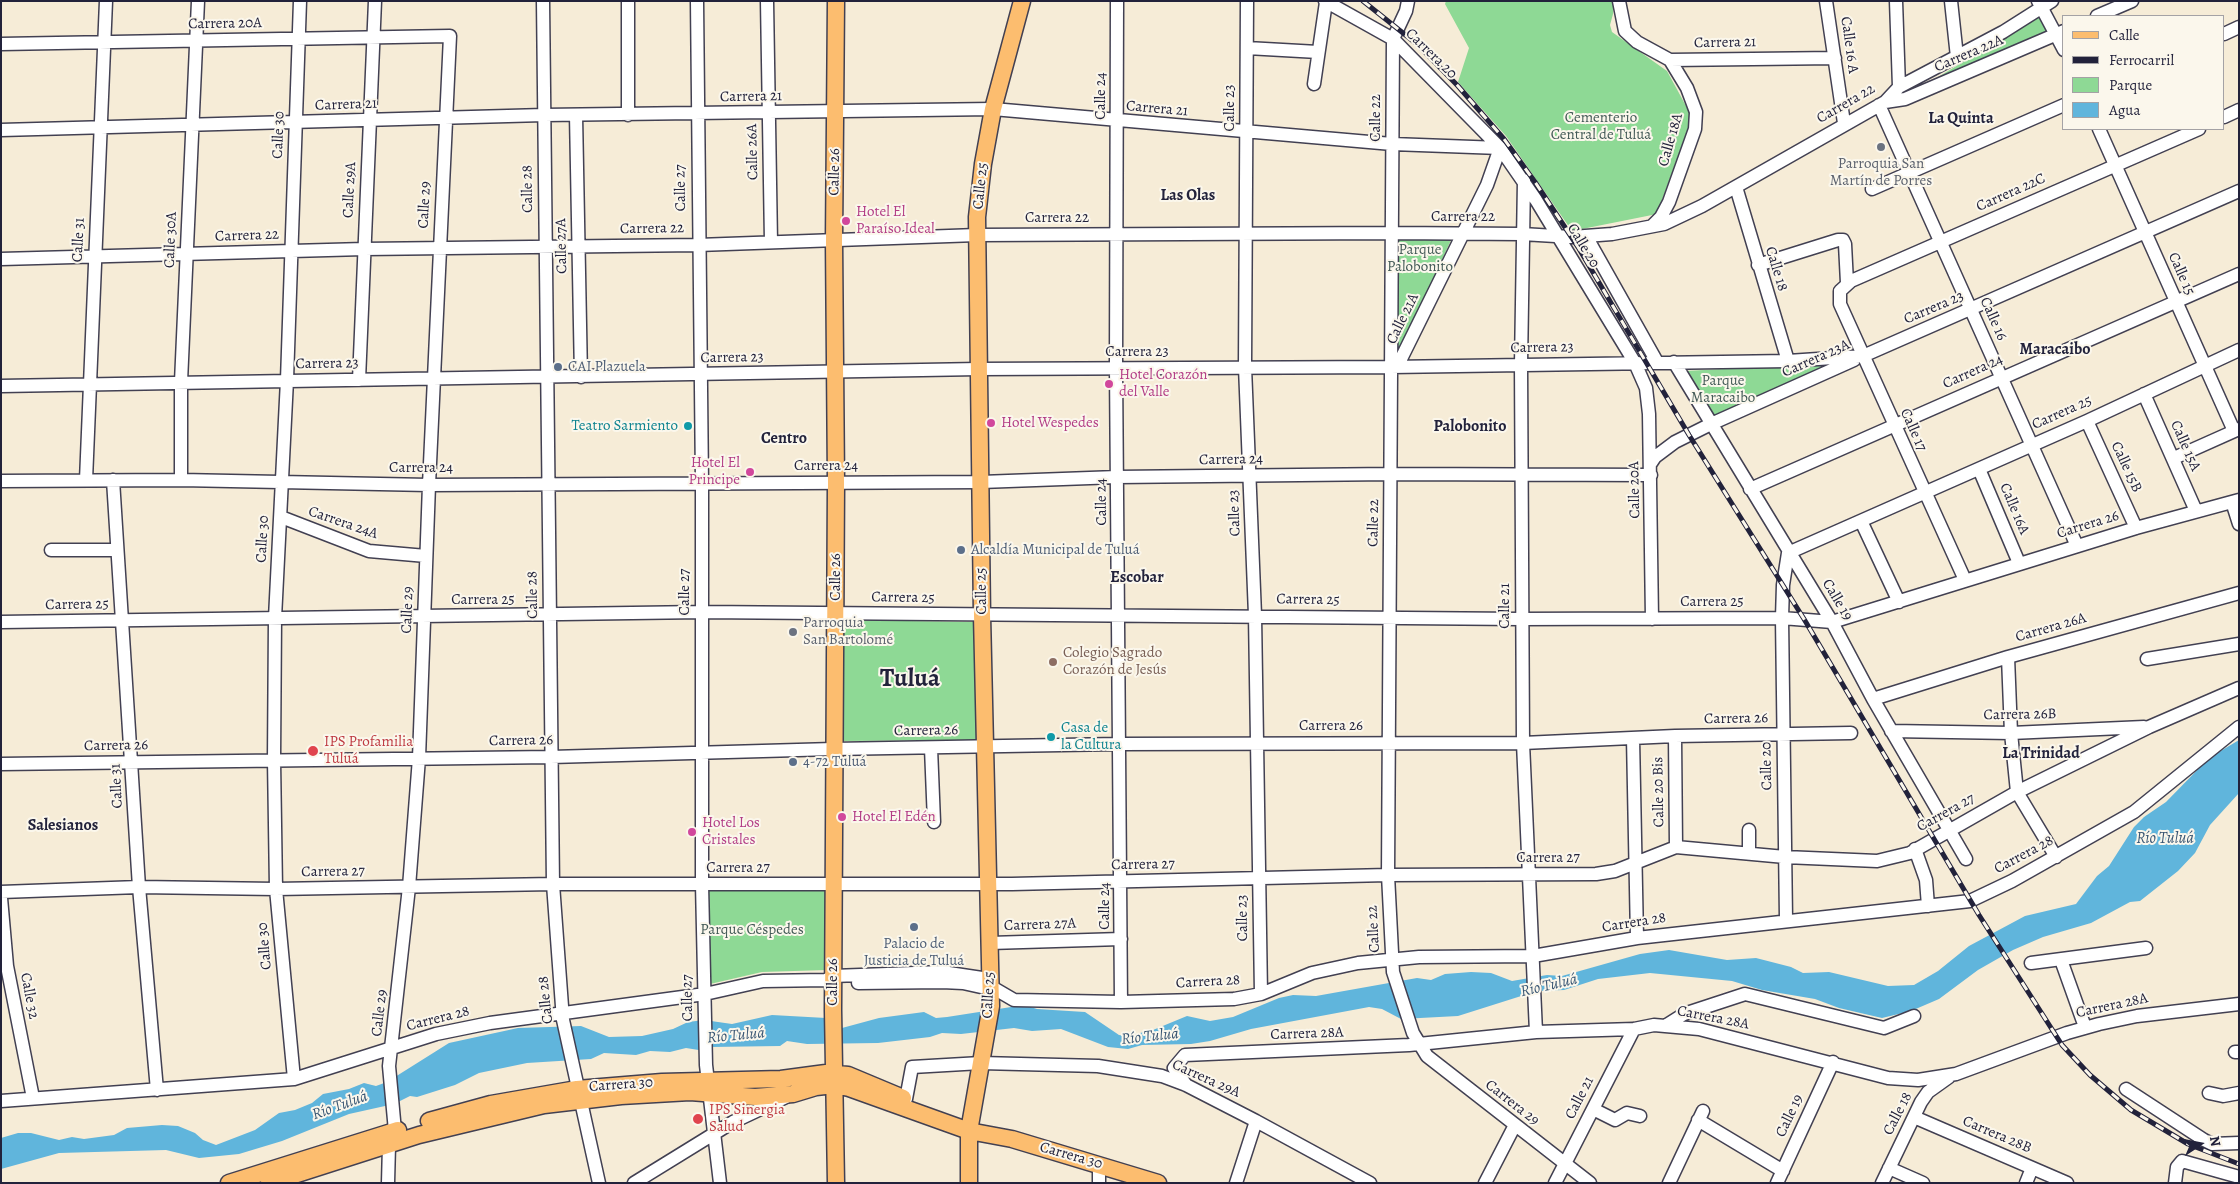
<!DOCTYPE html>
<html>
<head>
<meta charset="utf-8">
<style>
  body { margin:0 }
  #map { position:relative; width:2240px; height:1184px; overflow:hidden; background:#f6ecd7; font-family:Alegreya,serif }
  canvas { display:block }
  .frame { position:absolute; inset:0; border:2px solid #22223b; pointer-events:none }
  .legend { position:absolute; left:2062px; top:15px; width:162px; height:115px; box-sizing:border-box; background:#fbf7ec; border:1px solid #a4a2a5; margin:0; padding:6px 9px; list-style:none; font-size:15px; color:#22223b }
  .legend li { display:flex; align-items:center; gap:10px; height:25px }
  .legend b { width:25px; border:1px solid #a4a2a5 }
  .north { position:absolute; left:2175px; top:1119px; width:50px; height:50px; -webkit-text-stroke:4px #fbf7ec; paint-order:stroke; rotate:79deg; font-size:14px; font-weight:700; line-height:20px; text-align:center; color:#22223b }
  .north::after { content:''; display:block; margin:auto; width:18px; height:22px; background:#22223b; clip-path:polygon(50% 0,100% 100%,50% 72%,0 100%) }
</style>
</head>
<body>
<div id="map">
<canvas width="2240" height="1184"></canvas>
<div class="frame"></div>
<ul class="legend">
<li><b style="height:6px;background:#fcbd6f"></b>Calle</li>
<li><b style="height:6px;background:#22223b"></b>Ferrocarril</li>
<li><b style="height:14px;background:#8ed995"></b>Parque</li>
<li><b style="height:14px;background:#60b5dc"></b>Agua</li>
</ul>
<div class="north">N</div>
</div>
<script>
const ctx = document.querySelector('canvas').getContext('2d');
ctx.lineJoin = 'round';
function paint(path, color) { ctx.fillStyle = color; ctx.fill(path, 'evenodd'); }
const poly = rows => new Path2D(rows.map(r => 'M' + r).join(''));
function strokePath(path, color, width, dash) { ctx.strokeStyle = color; ctx.lineWidth = width; ctx.lineCap = dash ? 'butt' : 'round'; ctx.setLineDash(dash || []); ctx.stroke(path); }
function label(font, color, halo, rows, align = 'center') {
  ctx.font = font + ' Alegreya,serif'; ctx.lineWidth = 4; ctx.setLineDash([]); ctx.textBaseline = 'middle'; ctx.strokeStyle = halo; ctx.fillStyle = color; for (const [text, x, y, turn = 0] of rows) {
    ctx.save(); ctx.translate(x, y); ctx.rotate((+turn || 0) * Math.PI / 180); ctx.textAlign = isNaN(turn) ? turn : align; if (halo) ctx.strokeText(text, 0, 0); ctx.fillText(text, 0, 0); ctx.restore();
  }
}
paint(poly([
  [1446,1,1614,1,1613,14,1610,25,1612,32,1667,71,1692,117,1657,214,1572,231,1506,136,1458,82,1469,48,1445,4],
  [2040,16,2049,32,1933,80],
  [1399,237,1452,238,1397,356],
  [1833,363,1714,418,1686,371],
  [841,620,974,622,979,740,842,741],
  [709,888,828,889,827,970,762,972,710,984]
]), '#8ed995');
paint(poly([
  [2239,740,2239,793,2210,825,2195,853,2178,871,2140,901,2130,902,2091,923,2043,937,2013,950,1978,970,1939,999,1911,1011,1882,1018,1839,1008,1815,999,1762,990,1732,981,1650,973,1598,979,1564,990,1537,991,1458,1016,1401,1019,1382,1009,1369,1007,1251,1029,1210,1041,1191,1044,1142,1045,1128,1049,1108,1047,1061,1029,1032,1031,1014,1028,961,1034,942,1033,930,1037,878,1043,807,1044,787,1041,780,1046,711,1047,705,1051,686,1048,670,1052,650,1051,636,1055,604,1053,591,1059,527,1063,479,1073,455,1085,417,1097,410,1096,394,1104,349,1114,282,1141,239,1154,199,1158,166,1150,59,1153,1,1169,1,1138,18,1133,31,1133,59,1140,72,1137,84,1139,114,1135,127,1128,162,1125,178,1126,195,1133,203,1140,216,1145,255,1130,279,1113,295,1110,312,1103,323,1094,349,1089,364,1083,376,1086,387,1082,449,1043,518,1028,581,1026,609,1037,642,1036,673,1029,688,1022,704,1020,732,1024,772,1015,826,1018,842,1028,879,1018,924,1012,936,1018,947,1017,1024,1005,1037,1009,1085,1012,1119,1035,1127,1036,1153,1030,1187,1016,1210,1021,1233,1017,1279,998,1293,995,1316,996,1417,978,1431,980,1445,974,1471,972,1491,973,1512,981,1547,975,1562,976,1640,954,1669,950,1727,960,1756,958,1791,967,1803,973,1829,972,1888,986,1914,985,1938,971,1969,946,2025,916,2076,904,2097,876,2109,866,2134,827,2144,817,2166,802,2209,758]
]), '#60b5dc');
const minor = poly([
  [543,1,553,884,563,1020,599,1183],
  [628,1,628,115],
  [697,1,702,483,702,884,706,1065,720,1183],
  [767,1,771,242],
  [1117,1,1116,368,1121,1002],
  [1247,1,1245,367,1255,615,1261,994],
  [1325,1,1393,39,1500,148,1536,200,1635,363,1646,388,1649,414,1652,619],
  [1408,1,1406,11,1393,39,1388,875,1393,972,1413,1033,1427,1056,1590,1183],
  [1619,1,1625,31,1637,42,1670,60,1687,88,1696,112,1695,129,1669,202,1661,217,1652,226],
  [1826,1,1844,123],
  [1896,1,1899,87],
  [1951,1,1957,57],
  [2038,1,2064,50],
  [2097,16,2132,1],
  [2224,34,2239,27],
  [1,44,450,36,429,485,419,758,409,887,389,1066,395,1131,389,1145,388,1183],
  [1247,48,1318,52],
  [1670,60,1835,58],
  [1314,84,1326,2],
  [1885,102,1905,99,2064,31],
  [1879,105,2077,546],
  [576,115,581,377],
  [2224,117,2239,110],
  [2099,129,2234,431],
  [1,130,544,115,993,109,1392,144,1500,148],
  [1524,180,1521,364,1523,743,1536,1032],
  [1736,187,1788,361],
  [1872,189,2064,105],
  [1586,236,1657,362],
  [1,259,364,249,698,245,977,235,1392,233,1522,234,1572,237,1612,234,1664,224,1702,206,1885,102,1899,87,2003,32,2052,1],
  [1758,265,1838,240,1843,240,1845,244,1847,283],
  [1674,362,1832,622,1873,699,1966,859],
  [1397,367,1487,185,1500,148],
  [359,380,375,1],
  [1,386,979,369,1391,367,1788,361,1863,356,2239,191],
  [2144,394,2196,511],
  [2087,421,2136,528],
  [2174,458,2239,429],
  [1651,463,1655,457,1675,442,1711,424,1854,360],
  [1979,469,2019,563],
  [86,480,106,1],
  [113,480,139,887,157,1090],
  [181,480,181,382,198,1],
  [1,481,181,480,429,485,981,482,1117,477,1391,474,1651,475],
  [1750,489,2239,274],
  [2232,502,2239,524],
  [281,517,369,551,426,556],
  [1861,521,1899,602],
  [51,550,117,550],
  [1965,580,1840,304,1840,291,1851,281,2199,129],
  [1,622,702,612,1521,619,1782,618,1832,622,2136,528,2239,500],
  [2008,657,2011,733,2017,792,2056,857],
  [2147,659,2239,644],
  [1873,699,2008,657,2239,593],
  [1891,731,2011,733,2144,727],
  [1675,736,1676,847],
  [1633,738,1637,938],
  [931,748,934,822],
  [1,764,551,757,833,749,1118,744,1523,743,1675,736,1851,733],
  [1915,849,1926,880,1928,906],
  [1749,853,1749,830],
  [1,892,139,887,276,889,553,884,1012,884,1388,875,1596,874,1615,871,1676,847,1785,857,1877,861,1910,853,2017,792,2149,727,2239,688],
  [1,898,7,966,33,1098],
  [1786,919,1782,618,1783,585,1788,553,2087,421,2239,350],
  [990,943,1121,939],
  [2061,960,2085,1027],
  [2031,963,2146,948],
  [826,980,833,976,942,972,982,978,990,986,1014,1000,1121,1002,1234,999,1261,994,1312,973,1358,963,1419,957,1533,956,1637,938,1970,901,2012,881,2134,812,2239,727],
  [858,983,942,982,963,983,981,987,990,986],
  [1665,1026,1684,1014,1745,994,1884,1028,1914,1016],
  [2235,1052,2239,1052],
  [294,1079,276,889,274,760,275,618,287,380,300,1],
  [1186,1085,1174,1068,1185,1055,1409,1045,1536,1032,1634,1029,1654,1025,1699,1029,1888,1078,1918,1080,1956,1074,2067,1033,2099,1024,2137,1016,2239,1004],
  [2126,1089,2204,1140,2212,1144,2239,1143],
  [2209,1093,2223,1096,2239,1093],
  [906,1099,912,1067,981,1063,1098,1066,1162,1076,1186,1085,1256,1121,1370,1183],
  [1,1101,294,1079,436,1034,490,1023,705,994,763,981,826,980,833,983],
  [1593,1109,1615,1120,1627,1113,1640,1116],
  [1914,1117,2067,1183],
  [1698,1120,1783,1171],
  [1099,1164,1099,1183],
  [1889,1168,1923,1183],
  [634,1183,733,1122,786,1097],
  [1236,1183,1256,1121],
  [1485,1183,1515,1125],
  [1555,1183,1634,1029],
  [1669,1183,1703,1111],
  [1777,1183,1833,1062],
  [1882,1183,1921,1102,1928,1092,1949,1077],
  [2026,1183,2032,1168],
  [2175,1183,2177,1167,2182,1161,2239,1177]
]);
const major = poly([
  [836,1,834,241,836,483,833,1010,836,1183],
  [429,1121,491,1104,577,1089,662,1082,781,1079,826,1073,848,1075,903,1098],
  [229,1183,398,1130],
  [269,1183,419,1135,544,1105,621,1096,690,1092,755,1097,793,1094,816,1087,834,1085,849,1088,969,1131,1012,1139,1158,1183],
  [969,1183,969,1131,991,1006,982,615,977,217,983,164,993,109,1022,1]
]);
strokePath(minor, '#424052', 15);
strokePath(major, '#424052', 19);
strokePath(minor, '#fff', 12);
strokePath(major, '#fcbd6f', 16);
const rail = poly([
  [1363,1,1418,45,1458,86,1504,139,1535,182,1578,247,1689,435,1804,619,1979,915,2062,1045,2090,1075,2131,1110,2188,1144,2239,1164]
]);
strokePath(rail, '#22223b', 5);
strokePath(rail, '#fbf7ec', 3, [9]);
for (const [x, y, r, color] of [
  [1881,147,5,"#6b7280"],
  [846,221,5,"#d1479c"],
  [558,367,5,"#5c6f8a"],
  [1109,384,5,"#d1479c"],
  [991,423,5,"#d1479c"],
  [688,426,5,"#0f9aa8"],
  [750,472,5,"#d1479c"],
  [961,550,5,"#5c6f8a"],
  [793,632,5,"#6b7280"],
  [1053,662,5,"#8d6e63"],
  [1051,737,5,"#0f9aa8"],
  [313,751,6,"#e0444e"],
  [793,762,5,"#5c6f8a"],
  [842,817,5,"#d1479c"],
  [692,832,5,"#d1479c"],
  [914,927,5,"#5c6f8a"],
  [698,1119,6,"#e0444e"]
]) { const dot = new Path2D(); dot.arc(x, y, r, 0, 2 * Math.PI); ctx.fillStyle = color; ctx.fill(dot); strokePath(dot, '#fbf7ec', 2); }
label('15px', '#22223b', '#fbf7ec', [
  ["Carrera 20A",225,24,-1],
  ["Carrera 21",1725,43,-1],
  ["Calle 16 A",1849,45,82],
  ["Carrera 20",1431,54,44],
  ["Carrera 22A",1969,54,-23],
  ["Calle 24",1101,96,-90],
  ["Carrera 21",751,97,-1],
  ["Carrera 22",1846,104,-30],
  ["Carrera 21",346,105,-2],
  ["Calle 23",1230,108,-90],
  ["Carrera 21",1157,109,5],
  ["Calle 22",1376,118,-90],
  ["Calle 30",279,135,-88],
  ["Calle 18A",1671,140,-74],
  ["Calle 26A",753,152,-91],
  ["Calle 26",835,172,-89],
  ["Calle 25",981,186,-84],
  ["Calle 27",681,188,-91],
  ["Calle 28",528,189,-91],
  ["Calle 29A",350,190,-87],
  ["Carrera 22C",2011,193,-24],
  ["Calle 29",425,205,-87],
  ["Carrera 22",1463,217],
  ["Carrera 22",1057,218],
  ["Carrera 22",652,229,-1],
  ["Carrera 22",247,236,-2],
  ["Calle 31",79,240,-87],
  ["Calle 30A",171,240,-88],
  ["Calle 27A",562,246,-91],
  ["Calle 20",1583,246,59],
  ["Calle 18",1776,269,73],
  ["Calle 15",2181,274,66],
  ["Carrera 23",1934,308,-23],
  ["Calle 21A",1403,319,-64],
  ["Calle 16",1993,319,66],
  ["Carrera 23",1542,348,-1],
  ["Carrera 23",1137,352],
  ["Carrera 23",732,358,-1],
  ["Carrera 23A",1816,359,-24],
  ["Carrera 23",327,364,-1],
  ["Carrera 24",1973,372,-24],
  ["Carrera 25",2062,413,-24],
  ["Calle 17",1913,430,66],
  ["Calle 15A",2185,446,66],
  ["Carrera 24",1231,460,-1],
  ["Carrera 24",826,466],
  ["Calle 15B",2126,467,65],
  ["Carrera 24",421,468],
  ["Calle 20A",1635,490,-91],
  ["Calle 24",1102,502,-91],
  ["Calle 16A",2014,509,67],
  ["Calle 23",1235,513,-92],
  ["Carrera 24A",343,523,19],
  ["Calle 22",1374,523,-89],
  ["Carrera 26",2088,525,-17],
  ["Calle 30",263,539,-87],
  ["Calle 26",836,577,-90],
  ["Calle 25",982,591,-91],
  ["Calle 27",685,592,-90],
  ["Calle 28",533,595,-91],
  ["Carrera 25",903,598,1],
  ["Carrera 25",483,600],
  ["Carrera 25",1308,600,1],
  ["Calle 19",1837,600,59],
  ["Carrera 25",1712,602],
  ["Carrera 25",77,605,-1],
  ["Calle 21",1505,606,-90],
  ["Calle 29",408,610,-88],
  ["Carrera 26A",2051,628,-16],
  ["Carrera 26B",2020,715,-1],
  ["Carrera 26",1736,719,-1],
  ["Carrera 26",1331,726],
  ["Carrera 26",926,731,-1],
  ["Carrera 26",521,741,-1],
  ["Carrera 26",116,746,-1],
  ["Calle 20",1767,766,-91],
  ["Calle 31",117,786,-93],
  ["Calle 20 Bis",1659,792,-91],
  ["Carrera 27",1946,813,-29],
  ["Carrera 28",2024,855,-28],
  ["Carrera 27",1548,858],
  ["Carrera 27",1143,865,-1],
  ["Carrera 27",738,868],
  ["Carrera 27",333,872,-1],
  ["Calle 24",1105,906,-90],
  ["Calle 23",1243,918,-91],
  ["Carrera 28",1634,923,-9],
  ["Carrera 27A",1040,925,-2],
  ["Calle 22",1374,929,-93],
  ["Calle 30",265,946,-95],
  ["Calle 26",833,982,-90],
  ["Carrera 28",1208,982,-3],
  ["Calle 25",989,995,-87],
  ["Calle 32",29,996,79],
  ["Calle 27",688,998,-91],
  ["Calle 28",546,1000,-96],
  ["Carrera 28A",2112,1006,-12],
  ["Calle 29",380,1013,-83],
  ["Carrera 28A",1713,1018,11],
  ["Carrera 28",438,1019,-14],
  ["Carrera 28A",1307,1034,-2],
  ["Carrera 29A",1206,1079,24],
  ["Carrera 30",621,1085,-4],
  ["Calle 21",1580,1098,-63],
  ["Carrera 29",1512,1103,38],
  ["Calle 18",1898,1114,-63],
  ["Calle 19",1790,1116,-65],
  ["Carrera 28B",1997,1135,23],
  ["Carrera 30",1071,1156,16]
]);
label('15px', '#425956', '#fbf7ec', [
  ["Cementerio",1601,118],
  ["Central de Tuluá",1601,135],
  ["Parque",1420,250],
  ["Palobonito",1420,267],
  ["Parque",1723,381],
  ["Maracaibo",1723,398],
  ["Parque Céspedes",752,930]
]);
label('15px', '#5b616d', '#fbf7ec', [
  ["Parroquia San",1881,164],
  ["Martín de Porres",1881,181],
  ["Parroquia",803,623,"left"],
  ["San Bartolomé",803,640,"left"]
]);
label('15px', '#b23c85', '#fbf7ec', [
  ["Hotel El",856,212],
  ["Paraíso Ideal",856,229],
  ["Hotel Corazón",1119,375],
  ["del Valle",1119,392],
  ["Hotel Wespedes",1001,423],
  ["Hotel El",740,463,"right"],
  ["Principe",740,480,"right"],
  ["Hotel El Edén",852,817],
  ["Hotel Los",702,823],
  ["Cristales",702,840]
], 'left');
label('15px', '#4e5e75', '#fbf7ec', [
  ["CAI Plazuela",568,367],
  ["Alcaldía Municipal de Tuluá",971,550],
  ["4-72 Tuluá",803,762],
  ["Palacio de",914,944,"center"],
  ["Justicia de Tuluá",914,961,"center"]
], 'left');
label('15px', '#0d838f', '#fbf7ec', [
  ["Teatro Sarmiento",678,426],
  ["Casa de",1061,728,"left"],
  ["la Cultura",1061,745,"left"]
], 'right');
label('15px', '#785e54', '#fbf7ec', [
  ["Colegio Sagrado",1063,653],
  ["Corazón de Jesús",1063,670]
], 'left');
label('15px', '#be3a42', '#fbf7ec', [
  ["IPS Profamilia",324,742],
  ["Tuluá",324,759],
  ["IPS Sinergia",709,1110],
  ["Salud",709,1127]
], 'left');
label('bold 16px', '#22223b', '#fbf7ec', [
  ["La Quinta",1961,119],
  ["Las Olas",1188,196],
  ["Maracaibo",2055,350],
  ["Palobonito",1470,427],
  ["Centro",784,439],
  ["Escobar",1137,578],
  ["La Trinidad",2041,754],
  ["Salesianos",63,826]
]);
label('italic 16px', '#385573', '#fbf7ec', [
  ["Río Tuluá",2165,839],
  ["Río Tuluá",1549,986,-13],
  ["Río Tuluá",736,1036,-5],
  ["Río Tuluá",1150,1037,-6],
  ["Río Tuluá",340,1106,-20]
]);
label('bold 25px', '#22223b', '#fbf7ec', [
  ["Tuluá",910,680]
]);
</script>
</body>
</html>
